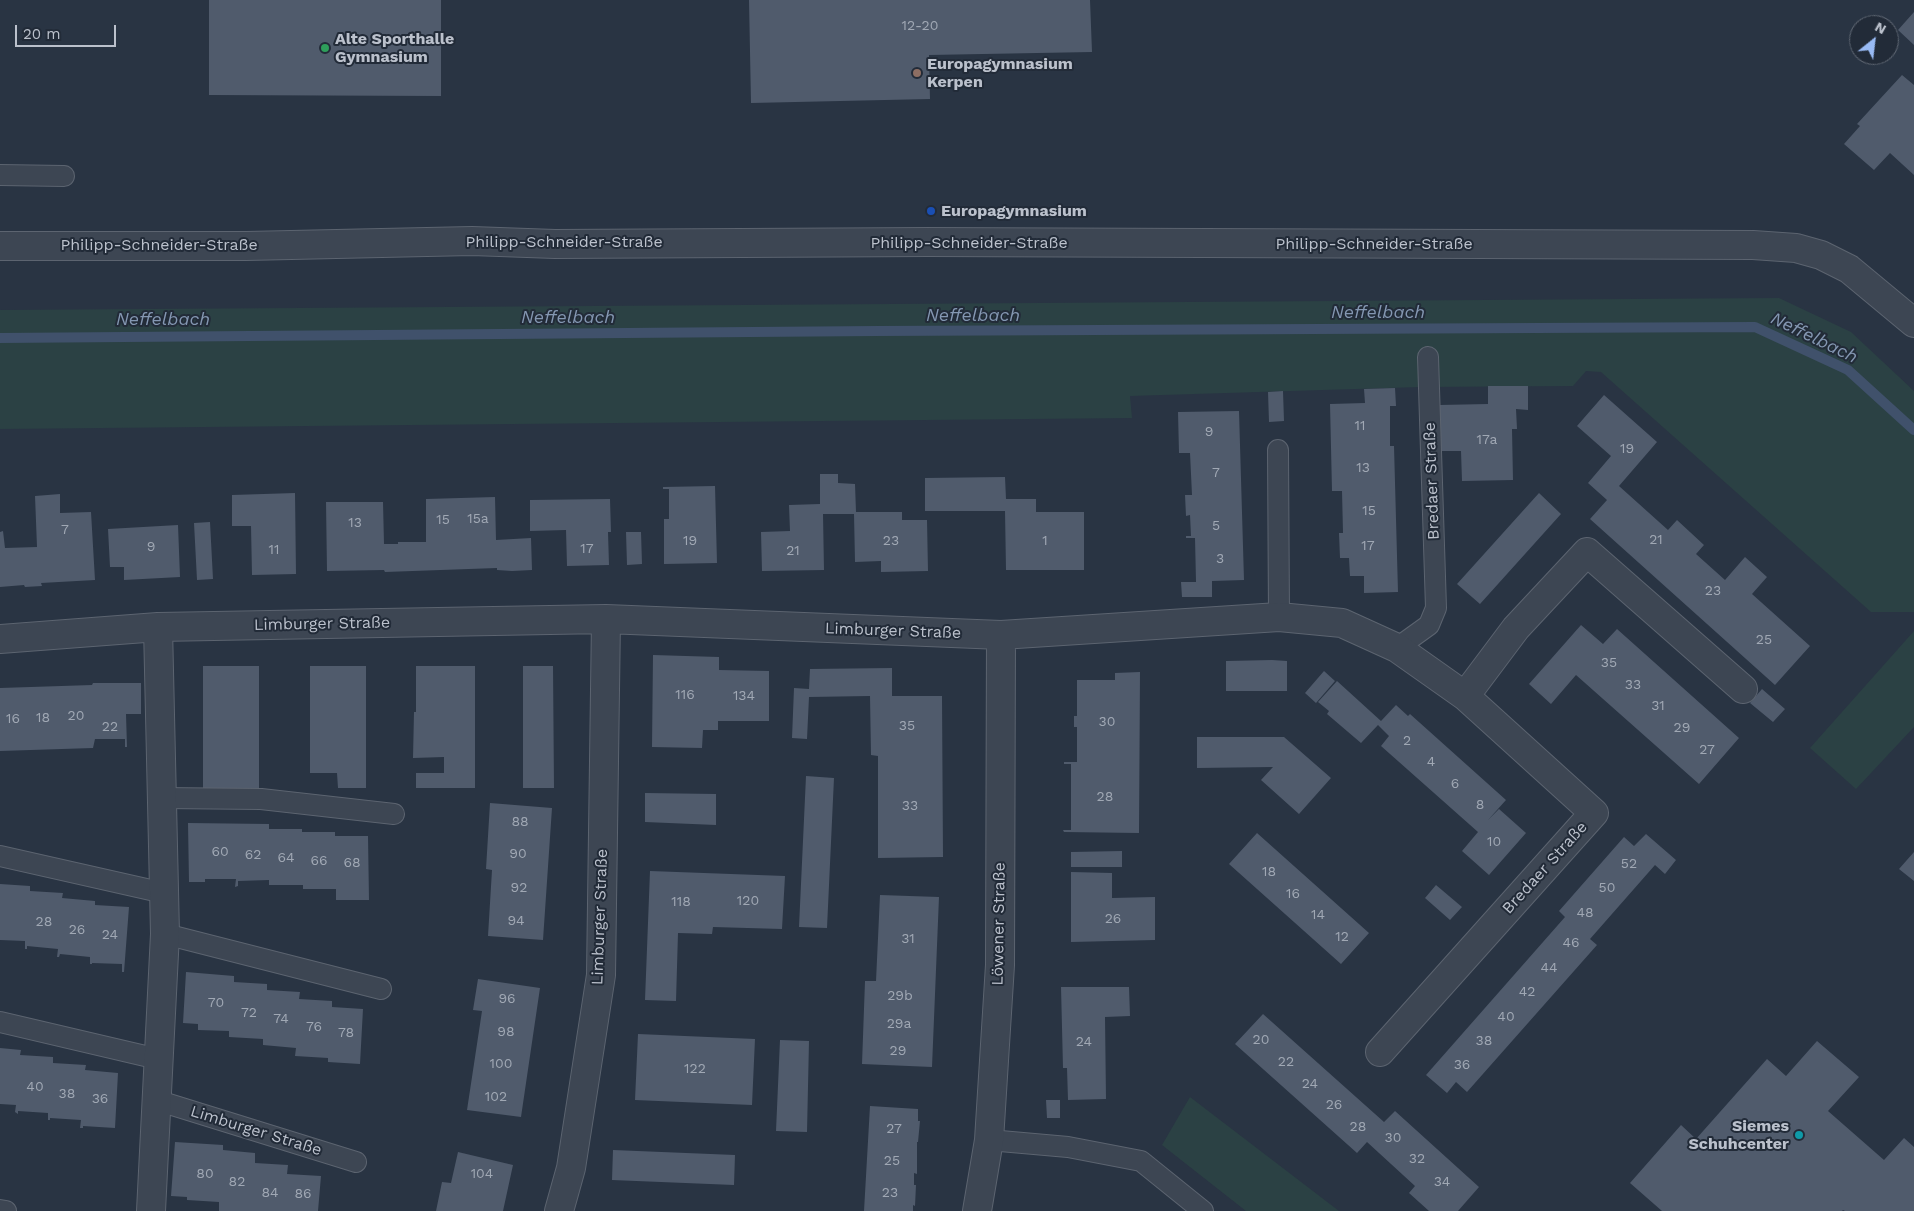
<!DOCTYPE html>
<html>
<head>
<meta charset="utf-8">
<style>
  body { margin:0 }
  #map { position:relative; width:1914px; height:1211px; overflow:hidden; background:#293443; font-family:"Work Sans",sans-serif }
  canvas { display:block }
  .north { position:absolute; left:1849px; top:15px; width:50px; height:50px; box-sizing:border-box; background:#222b38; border:1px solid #5f6773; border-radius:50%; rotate:29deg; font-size:14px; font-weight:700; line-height:20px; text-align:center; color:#bbc1cc }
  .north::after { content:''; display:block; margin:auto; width:18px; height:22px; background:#98baf4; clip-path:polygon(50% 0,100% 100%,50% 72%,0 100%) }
  .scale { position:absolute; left:15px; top:25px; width:101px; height:22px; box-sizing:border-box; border:2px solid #bbc1cc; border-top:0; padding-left:6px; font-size:15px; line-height:18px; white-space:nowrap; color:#bbc1cc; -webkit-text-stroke:4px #222b38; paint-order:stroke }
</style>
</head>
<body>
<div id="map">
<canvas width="1914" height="1211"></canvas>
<div class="north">N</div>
<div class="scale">20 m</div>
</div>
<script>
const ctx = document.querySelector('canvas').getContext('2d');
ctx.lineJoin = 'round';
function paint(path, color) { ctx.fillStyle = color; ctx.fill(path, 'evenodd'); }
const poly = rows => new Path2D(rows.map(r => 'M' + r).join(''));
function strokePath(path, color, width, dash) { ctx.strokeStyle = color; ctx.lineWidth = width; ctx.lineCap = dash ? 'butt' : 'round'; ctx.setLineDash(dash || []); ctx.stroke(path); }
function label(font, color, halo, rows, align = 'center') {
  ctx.font = font + ' "Work Sans",sans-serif'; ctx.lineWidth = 4; ctx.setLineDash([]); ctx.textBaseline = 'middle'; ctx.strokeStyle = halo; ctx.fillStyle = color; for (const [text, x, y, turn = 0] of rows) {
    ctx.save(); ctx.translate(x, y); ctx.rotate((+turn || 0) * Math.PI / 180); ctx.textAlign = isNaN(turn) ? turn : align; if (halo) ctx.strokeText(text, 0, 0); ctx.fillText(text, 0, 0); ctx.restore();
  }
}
paint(poly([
  [1779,298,1851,332,1914,391,1914,612,1871,612,1601,372,1586,371,1573,386,1420,387,1130,396,1132,418,0,429,0,310],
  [1914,631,1914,727,1856,789,1810,748],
  [1190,1097,1339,1211,1246,1211,1162,1145]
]), '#2b4144');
strokePath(poly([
  [0,338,877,331,1755,327,1848,370,1914,430]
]), '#40516b', 10);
paint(poly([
  [209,0,441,0,441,96,209,95],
  [749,0,1090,0,1092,52,929,55,930,99,751,103],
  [1914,12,1914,45,1898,30],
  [1902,75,1914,85,1914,175,1890,153,1874,170,1844,144,1860,126,1857,124],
  [1488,386,1528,386,1528,410,1516,409,1517,429,1512,429,1513,480,1462,481,1461,451,1440,451,1439,405,1488,404],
  [1395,388,1396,406,1390,406,1390,446,1394,446,1398,592,1364,593,1364,576,1350,576,1349,558,1340,558,1339,533,1343,533,1342,491,1332,491,1330,404,1365,403,1364,389],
  [1283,391,1284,421,1269,422,1268,392],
  [1604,395,1657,442,1619,486,1668,530,1677,520,1704,545,1696,554,1725,580,1745,557,1767,577,1752,594,1810,646,1775,685,1590,519,1607,500,1588,483,1611,456,1577,426],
  [1239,411,1244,580,1212,581,1212,597,1182,597,1181,582,1196,582,1195,538,1186,538,1186,536,1191,536,1190,515,1186,516,1185,495,1192,495,1190,453,1179,453,1178,412],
  [820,474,838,474,838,483,855,484,856,512,902,512,902,520,927,520,928,571,881,572,881,561,855,562,854,514,823,514,824,570,762,571,761,532,790,531,789,505,820,504],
  [1005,477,1006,499,1036,499,1036,512,1084,512,1084,570,1006,570,1005,511,925,511,925,478],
  [715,486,717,563,664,564,664,519,669,519,669,489,663,489,663,487],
  [295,493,296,574,252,575,251,526,232,526,232,495],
  [1539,493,1561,514,1480,604,1457,584],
  [60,494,60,513,91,512,95,580,41,583,42,586,25,587,24,585,0,587,0,532,3,531,5,548,37,547,35,496],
  [495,497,496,540,531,538,532,570,512,571,497,570,497,568,385,572,384,570,327,571,326,502,383,502,384,544,398,544,398,542,426,542,426,499],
  [610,499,611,532,608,532,609,565,567,566,566,530,530,531,530,500],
  [210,522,213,579,197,580,194,523],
  [178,525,180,577,124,580,124,567,110,567,108,529],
  [626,532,641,532,642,564,627,565],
  [1581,625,1603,644,1617,629,1739,738,1699,784,1576,675,1551,704,1529,684],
  [653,655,719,657,719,670,769,671,769,721,718,721,718,730,703,730,702,748,652,747],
  [1272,660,1287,661,1287,691,1226,691,1226,661],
  [203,666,259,666,259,788,203,788],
  [310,666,366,666,366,788,338,788,337,773,310,773],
  [416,666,475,666,475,788,416,788,416,773,444,773,444,757,413,758,414,712,416,712],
  [523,666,553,666,554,788,523,788],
  [892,668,892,696,942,696,943,857,878,858,878,756,871,755,870,696,809,697,807,739,792,738,794,688,809,689,810,669],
  [1324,671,1335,681,1316,703,1305,693],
  [1140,672,1139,833,1064,832,1063,830,1071,830,1071,764,1064,764,1064,762,1077,762,1077,727,1074,727,1074,716,1077,716,1077,680,1115,680,1115,673],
  [1337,681,1381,721,1396,705,1408,716,1410,714,1506,800,1488,820,1499,809,1526,833,1489,875,1462,851,1478,832,1381,746,1389,736,1378,725,1361,743,1327,714,1329,711,1318,702],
  [93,683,141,683,141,714,126,714,127,747,125,747,125,739,95,739,93,748,0,751,0,688,92,685],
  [1762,689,1785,709,1773,722,1750,703],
  [1197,737,1284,737,1331,778,1299,814,1261,780,1273,767,1197,768],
  [806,776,834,778,827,928,799,927],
  [645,793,716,794,716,825,645,822],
  [490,803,552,808,543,940,488,936,492,870,486,869],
  [188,823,269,824,269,829,302,829,302,832,335,832,335,836,368,836,369,900,336,900,336,889,303,889,303,885,269,885,269,880,238,881,238,886,235,887,236,879,205,879,205,882,189,882],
  [1257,833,1369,933,1341,964,1229,864],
  [1646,834,1676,860,1665,874,1655,865,1590,939,1597,945,1467,1092,1456,1082,1447,1093,1426,1075,1565,917,1559,911,1624,837,1634,846],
  [1122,851,1122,867,1071,867,1071,852],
  [1914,852,1914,881,1899,869],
  [650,871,785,876,782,929,713,927,712,934,678,933,676,1001,645,1000],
  [1071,872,1112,873,1112,898,1155,897,1155,940,1071,942],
  [0,884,30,886,30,891,63,893,62,898,95,901,95,905,129,907,124,972,122,972,122,964,92,963,92,964,90,964,90,957,60,954,59,957,57,957,58,949,27,946,27,949,25,949,25,941,0,940],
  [1436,885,1462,907,1450,920,1425,898],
  [880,895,939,897,932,1067,862,1064,865,981,876,981],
  [186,972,234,976,234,982,267,984,267,990,300,992,299,999,332,1001,332,1007,363,1009,360,1064,328,1062,328,1058,295,1056,296,1048,263,1045,263,1039,229,1037,229,1031,198,1030,198,1024,183,1023],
  [478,979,540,988,521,1117,467,1110,482,1011,473,1010],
  [1061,987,1129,987,1130,1016,1105,1017,1106,1099,1068,1100,1067,1068,1063,1068],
  [1263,1014,1384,1122,1395,1111,1479,1187,1458,1211,1429,1211,1409,1193,1415,1186,1367,1142,1357,1153,1235,1044],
  [638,1034,755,1039,752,1105,635,1100],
  [780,1040,809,1041,807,1132,776,1131],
  [1817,1041,1859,1077,1828,1111,1884,1160,1904,1138,1914,1147,1914,1211,1845,1211,1843,1210,1842,1211,1662,1211,1630,1183,1681,1125,1696,1139,1767,1059,1786,1076],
  [0,1048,21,1050,20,1055,53,1057,53,1063,86,1065,85,1070,118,1073,115,1128,83,1126,83,1128,80,1128,81,1120,50,1118,50,1120,48,1120,48,1113,18,1111,18,1114,15,1112,16,1105,0,1104],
  [1046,1100,1060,1100,1060,1118,1047,1118],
  [870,1106,918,1109,918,1121,920,1121,918,1142,917,1142,917,1174,914,1173,914,1185,916,1185,915,1206,913,1205,913,1211,864,1211],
  [175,1142,223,1145,223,1150,255,1153,255,1163,288,1165,287,1174,321,1176,318,1211,219,1211,219,1202,187,1200,187,1197,171,1196],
  [613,1150,735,1155,734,1185,612,1180],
  [458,1152,513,1165,503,1211,436,1211,442,1182,451,1183]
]), '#505b6c');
const lane = poly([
  [0,175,64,176],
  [1278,450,1279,617],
  [1397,648,1429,625,1436,608,1428,357],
  [162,798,261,799,394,814],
  [0,856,164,893],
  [165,934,381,989],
  [0,1022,158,1059],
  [156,1100,356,1162],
  [989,1140,1068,1147,1141,1161,1203,1211],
  [0,1210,6,1211]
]);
const street = poly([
  [0,246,246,246,472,241,555,244,928,242,1753,245,1796,248,1821,255,1849,269,1914,323],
  [0,639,158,627,606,619,1001,635,1279,617,1342,623,1397,648,1465,696,1594,813,1380,1052],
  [1465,696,1516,628,1587,552,1743,689],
  [151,1211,165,934,158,627],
  [559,1211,571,1168,601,975,606,619],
  [977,1211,989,1140,1000,965,1001,635]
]);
strokePath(lane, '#5c6470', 22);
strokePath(street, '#5c6470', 30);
strokePath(lane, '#3d4653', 20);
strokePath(street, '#3d4653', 28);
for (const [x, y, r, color] of [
  [325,48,5,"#2e9e5b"],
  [917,73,5,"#8d6e63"],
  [931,211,5,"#1a4fb4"],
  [1799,1135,5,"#0f9aa8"]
]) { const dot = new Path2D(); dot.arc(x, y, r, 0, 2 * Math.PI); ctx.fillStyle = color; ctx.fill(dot); strokePath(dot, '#222b38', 2); }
label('14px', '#a0a8b4', null, [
  ["12-20",920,26],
  ["11",1360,426],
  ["9",1209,432],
  ["17a",1487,440],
  ["19",1627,449],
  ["13",1363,468],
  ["7",1216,473],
  ["15",1369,511],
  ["15a",478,519],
  ["15",443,520],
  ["13",355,523],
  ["5",1216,526],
  ["7",65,530],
  ["21",1656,540],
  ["19",690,541],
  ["23",891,541],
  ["1",1045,541],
  ["17",1368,546],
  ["9",151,547],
  ["17",587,549],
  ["11",274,550],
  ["21",793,551],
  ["3",1220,559],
  ["23",1713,591],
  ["25",1764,640],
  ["35",1609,663],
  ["33",1633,685],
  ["116",685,695],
  ["134",744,696],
  ["31",1658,706],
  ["20",76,716],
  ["18",43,718],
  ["16",13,719],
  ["30",1107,722],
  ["35",907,726],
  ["22",110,727],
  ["29",1682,728],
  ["2",1407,741],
  ["27",1707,750],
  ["4",1431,762],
  ["6",1455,784],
  ["28",1105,797],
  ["8",1480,805],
  ["33",910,806],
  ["88",520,822],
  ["10",1494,842],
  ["60",220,852],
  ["90",518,854],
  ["62",253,855],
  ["64",286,858],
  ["66",319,861],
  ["68",352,863],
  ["52",1629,864],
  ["18",1269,872],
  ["92",519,888],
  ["50",1607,888],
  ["16",1293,894],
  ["120",748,901],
  ["118",681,902],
  ["48",1585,913],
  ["14",1318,915],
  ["26",1113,919],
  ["94",516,921],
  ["28",44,922],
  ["26",77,930],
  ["24",110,935],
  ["12",1342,937],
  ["31",908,939],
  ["46",1571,943],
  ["44",1549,968],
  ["42",1527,992],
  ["29b",900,996],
  ["96",507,999],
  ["70",216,1003],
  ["72",249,1013],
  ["40",1506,1017],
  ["74",281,1019],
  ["29a",899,1024],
  ["76",314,1027],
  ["98",506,1032],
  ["78",346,1033],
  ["20",1261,1040],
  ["38",1484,1041],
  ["24",1084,1042],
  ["29",898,1051],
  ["22",1286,1062],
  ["100",501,1064],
  ["36",1462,1065],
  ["122",695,1069],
  ["24",1310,1084],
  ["40",35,1087],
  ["38",67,1094],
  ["102",496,1097],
  ["36",100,1099],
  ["26",1334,1105],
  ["28",1358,1127],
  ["27",894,1129],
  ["30",1393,1138],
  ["32",1417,1159],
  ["25",892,1161],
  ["80",205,1174],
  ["104",482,1174],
  ["82",237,1182],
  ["34",1442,1182],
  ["84",270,1193],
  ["23",890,1193],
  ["86",303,1194]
]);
label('bold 16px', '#bbc1cc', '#222b38', [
  ["Alte Sporthalle",335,39],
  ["Gymnasium",335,57],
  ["Europagymnasium",927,64],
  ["Kerpen",927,82],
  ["Europagymnasium",941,211],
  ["Siemes",1789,1126,"right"],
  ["Schuhcenter",1789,1144,"right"]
], 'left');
label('16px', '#bbc1cc', '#222b38', [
  ["Philipp-Schneider-Straße",564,242],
  ["Philipp-Schneider-Straße",969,243],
  ["Philipp-Schneider-Straße",1374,244],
  ["Philipp-Schneider-Straße",159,245],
  ["Bredaer Straße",1432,481,-92],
  ["Limburger Straße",322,624,-1],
  ["Limburger Straße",893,631,2],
  ["Bredaer Straße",1545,868,-48],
  ["Limburger Straße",600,917,-88],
  ["Löwener Straße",999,924,-89],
  ["Limburger Straße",256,1131,17]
]);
label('italic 18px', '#8497b2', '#222b38', [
  ["Neffelbach",1378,313],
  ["Neffelbach",973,316],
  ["Neffelbach",568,318],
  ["Neffelbach",163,320],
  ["Neffelbach",1814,338,26]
]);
</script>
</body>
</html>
